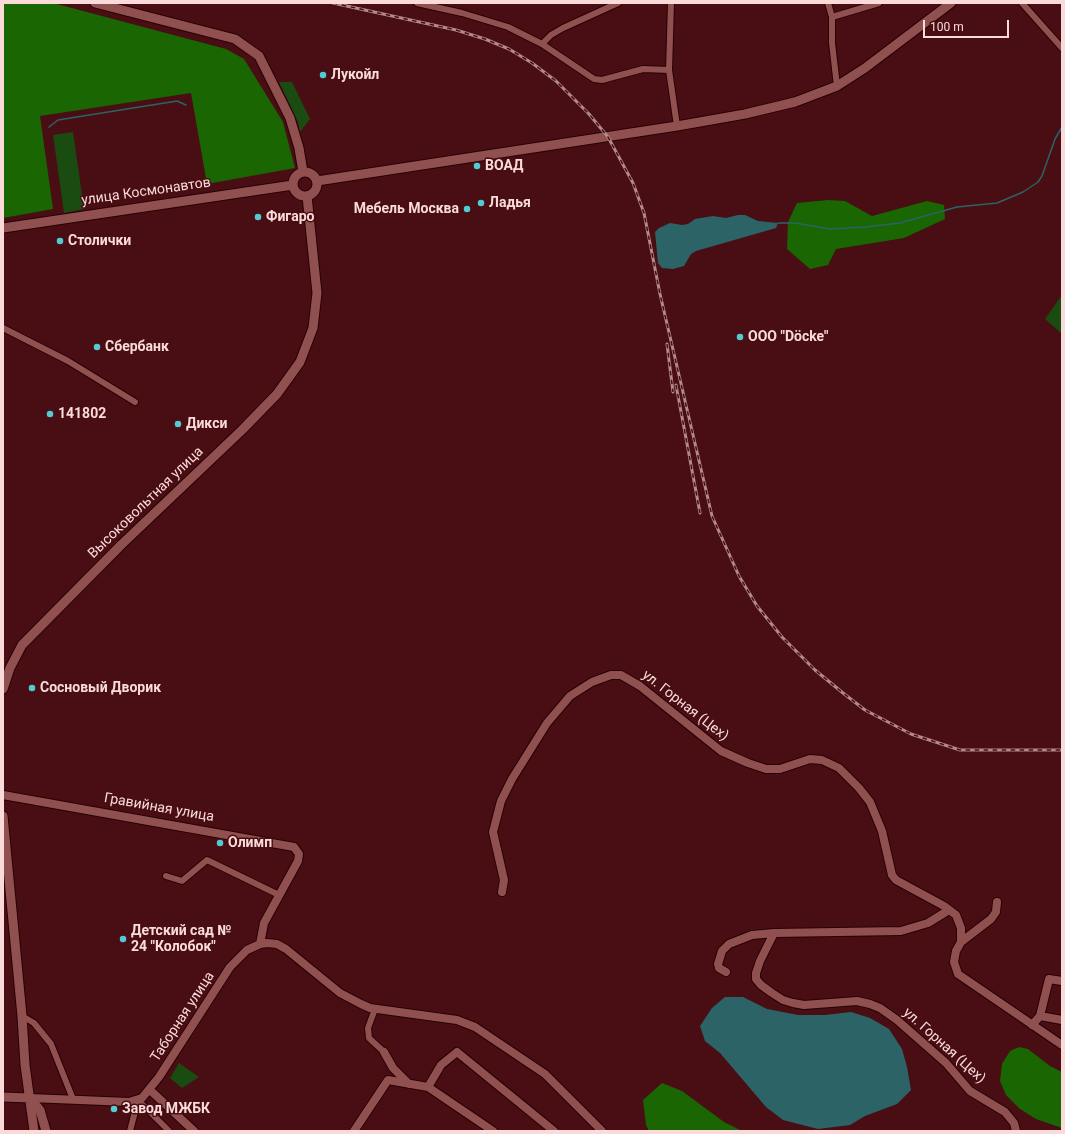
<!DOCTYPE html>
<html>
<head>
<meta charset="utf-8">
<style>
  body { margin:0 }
  #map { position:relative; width:1065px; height:1134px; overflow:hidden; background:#490e14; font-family:Roboto,sans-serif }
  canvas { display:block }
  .frame { position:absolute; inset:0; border:4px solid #fadbd9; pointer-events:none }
  .scale { position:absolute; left:923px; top:20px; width:86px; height:18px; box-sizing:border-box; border:2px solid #fadbd9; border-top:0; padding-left:5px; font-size:12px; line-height:14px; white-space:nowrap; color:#fadbd9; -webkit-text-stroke:3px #490e14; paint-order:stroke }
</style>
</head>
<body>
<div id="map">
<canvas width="1065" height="1134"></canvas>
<div class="frame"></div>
<div class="scale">100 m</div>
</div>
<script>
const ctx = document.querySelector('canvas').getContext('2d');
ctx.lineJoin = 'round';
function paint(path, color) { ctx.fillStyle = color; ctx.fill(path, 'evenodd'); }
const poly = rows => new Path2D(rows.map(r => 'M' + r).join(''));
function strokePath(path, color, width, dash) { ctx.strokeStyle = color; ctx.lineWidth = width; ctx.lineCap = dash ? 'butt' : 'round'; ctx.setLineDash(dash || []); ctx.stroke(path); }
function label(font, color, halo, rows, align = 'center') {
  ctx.font = font + ' Roboto,sans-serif'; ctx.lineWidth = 3; ctx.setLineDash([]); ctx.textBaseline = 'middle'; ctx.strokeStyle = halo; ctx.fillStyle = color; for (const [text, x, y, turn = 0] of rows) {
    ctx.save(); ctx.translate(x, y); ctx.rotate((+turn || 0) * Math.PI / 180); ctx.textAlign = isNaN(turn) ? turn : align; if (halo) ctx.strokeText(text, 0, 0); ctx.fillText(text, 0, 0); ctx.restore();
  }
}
paint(poly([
  [279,82,292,82,310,119,300,132,298,122],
  [73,132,84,209,64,213,53,135],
  [1062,295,1062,334,1045,319],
  [179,1063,199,1077,182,1088,170,1078]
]), '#1a4b10');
paint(poly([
  [3,3,53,3,226,49,244,59,283,122,295,168,207,184,191,93,40,116,53,209,3,218],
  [828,200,845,201,872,216,927,201,944,205,945,219,904,238,836,249,828,265,810,269,787,249,788,222,797,203],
  [1019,1047,1028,1049,1050,1066,1062,1072,1062,1128,1036,1119,1020,1109,1006,1095,1000,1081,1002,1064,1010,1051],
  [662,1083,682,1091,724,1122,742,1131,649,1131,646,1125,643,1100]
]), '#196603');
paint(poly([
  [738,215,745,215,758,221,778,223,776,228,696,251,691,254,684,266,673,269,662,268,658,263,655,232,659,228,670,223,682,225,688,224,695,219,713,216,726,218],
  [725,997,743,997,767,1009,798,1015,825,1015,851,1012,870,1018,889,1029,902,1049,907,1067,911,1090,897,1104,865,1116,850,1125,818,1129,783,1120,766,1107,720,1053,705,1041,700,1026,712,1008]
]), '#2c6366');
strokePath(poly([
  [49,127,58,120,177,101,186,105],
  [778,223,795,223,830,229,865,227,900,223,957,207,997,203,1023,192,1038,182,1042,176,1055,139,1062,127]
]), '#2c6366', 1.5);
const minor = poly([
  [417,3,462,13,508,27,542,44,594,79,602,80,643,69,669,70],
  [671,3,669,70,677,126],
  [828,3,832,17,832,43,837,86],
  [1022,3,1062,48],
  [832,17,879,3],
  [542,44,551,35,563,28,618,3],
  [3,328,68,361,135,402],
  [166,876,182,881,207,860,279,895],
  [375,1009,368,1028,369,1038,384,1052],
  [22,1016,34,1023,51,1044,73,1099],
  [138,1100,169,1131],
  [130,1131,138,1100]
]);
const tertiary = poly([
  [3,795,294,847,299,854,298,861,264,923,260,944],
  [502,892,504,880,493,832,501,801,512,779,547,723,570,696,592,682,611,675,621,675,640,686,721,751,748,763,766,769,780,769,810,759,822,760,839,768,859,788,870,802,882,831,892,875,896,880,944,906,956,915,961,928,961,942],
  [997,902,996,912,991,919,961,942,956,951,954,962,958,974,1062,1045],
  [949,910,928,923,901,931,774,933,760,961,756,973,756,979,761,985,772,993,783,1000,793,1003,804,1005,857,1001,870,1004,880,1008,897,1020,946,1063,970,1091,1005,1112,1014,1123,1016,1131],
  [726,972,719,968,718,964,722,951,729,944,752,935,774,933],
  [1040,1016,1049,979,1062,981],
  [1032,1025,1040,1016,1062,1020],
  [384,1052,393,1068,409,1084],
  [428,1087,441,1065,457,1052,554,1131],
  [150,1090,194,1131],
  [30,1098,129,1102,142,1098,159,1077,230,967,247,950,260,944,267,943,277,944,286,949,340,993,361,1004,370,1008,457,1020,475,1027,545,1074,602,1131],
  [354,1131,388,1080,428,1087,493,1131]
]);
const secondary = poly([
  [95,3,235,39,259,56,290,118,299,148,303,172],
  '293 184a12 12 0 1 1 24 0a12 12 0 1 1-24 0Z',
  [317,181,677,126,745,114,795,102,837,86,865,68,951,3],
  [3,228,293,185],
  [3,689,10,668,22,645,121,545,242,430,277,394,300,362,313,328,317,293,307,196],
  [3,816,22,1016,25,1065,34,1131],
  [3,1097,30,1098],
  [31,1099,40,1110,46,1131]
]);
strokePath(minor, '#280003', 8);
strokePath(tertiary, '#280003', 10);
strokePath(secondary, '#280003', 11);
strokePath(minor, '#915050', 6);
strokePath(tertiary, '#915050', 8);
strokePath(secondary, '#915050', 9);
const rail = poly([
  [333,3,456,30,485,39,509,49,532,63,556,81,589,114,608,137,633,183,644,213,660,294,712,516,739,576,757,606,782,637,815,670,843,693,865,710,911,734,960,750,1062,750],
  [667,344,673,392],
  [676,385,700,513]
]);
strokePath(rail, '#b3898a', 3);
strokePath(rail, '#490e14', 1.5, [4.5]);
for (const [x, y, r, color] of [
  [323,75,4,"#51ccd3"],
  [477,166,4,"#51ccd3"],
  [481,203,4,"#51ccd3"],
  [467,209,4,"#51ccd3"],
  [258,217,4,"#51ccd3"],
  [60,241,4,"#51ccd3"],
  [740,337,4,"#51ccd3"],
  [97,347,4,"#51ccd3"],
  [50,414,4,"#51ccd3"],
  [178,424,4,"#51ccd3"],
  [32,688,4,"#51ccd3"],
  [220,843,4,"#51ccd3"],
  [123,939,4,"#51ccd3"],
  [114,1109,4,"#51ccd3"]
]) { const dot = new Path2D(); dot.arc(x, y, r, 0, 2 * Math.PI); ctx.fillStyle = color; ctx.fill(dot); strokePath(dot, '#490e14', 1.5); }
label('bold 14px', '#fadbd9', '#490e14', [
  ["Лукойл",331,75],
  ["ВОАД",485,166],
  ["Ладья",489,203],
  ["Мебель Москва",459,209,"right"],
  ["Фигаро",266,217],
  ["Столички",68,241],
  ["ООО \"Döcke\"",748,337],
  ["Сбербанк",105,347],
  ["141802",58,414],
  ["Дикси",186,424],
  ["Сосновый Дворик",40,688],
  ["Олимп",228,843],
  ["Детский сад №",131,931],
  ["24 \"Колобок\"",131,947],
  ["Завод МЖБК",122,1109]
], 'left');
label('14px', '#fadbd9', '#490e14', [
  ["улица Космонавтов",146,192,-8],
  ["Высоковольтная улица",146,503,-44],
  ["ул. Горная (Цех)",685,706,38],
  ["Гравийная улица",159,808,10],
  ["Таборная улица",183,1017,-57],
  ["ул. Горная (Цех)",944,1046,42]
]);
</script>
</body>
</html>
